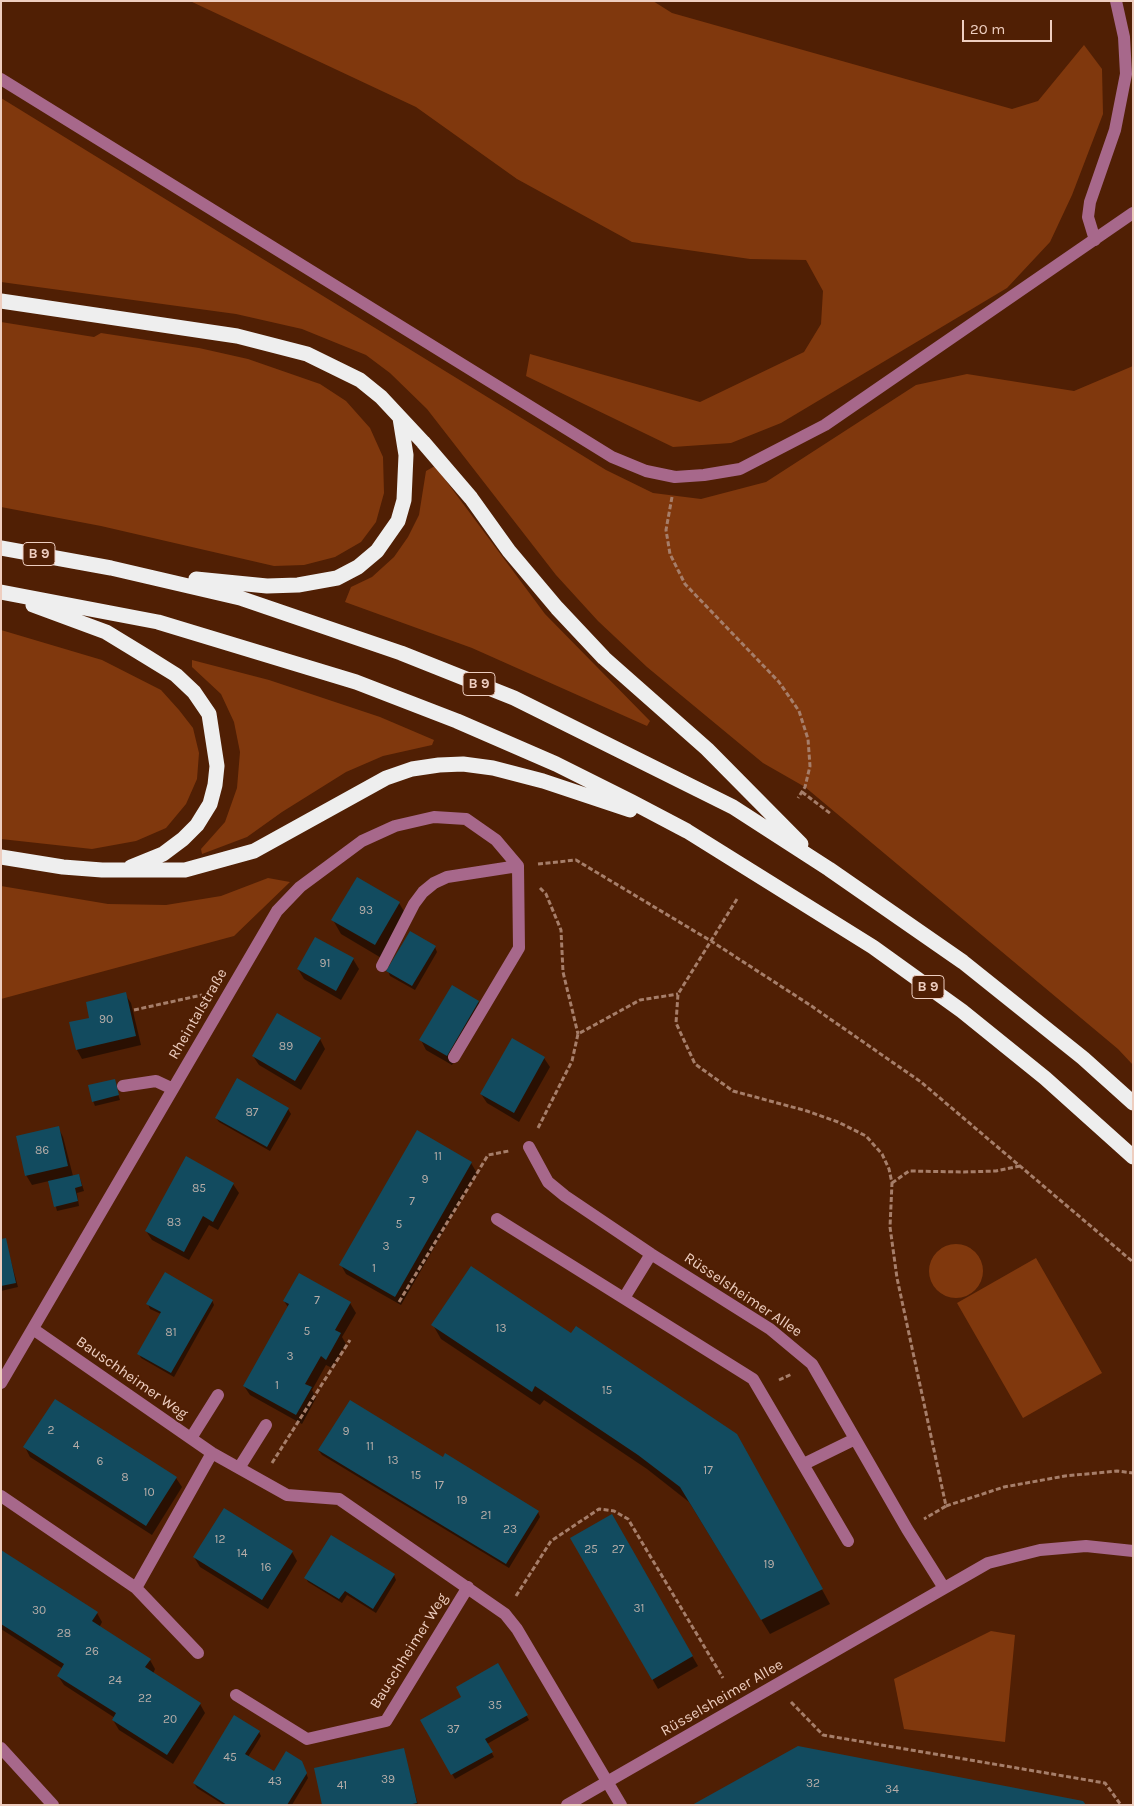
<!DOCTYPE html>
<html>
<head>
<meta charset="utf-8">
<style>
  body { margin:0 }
  #map { position:relative; width:1134px; height:1806px; overflow:hidden; background:#501f04; font-family:Karla,sans-serif }
  canvas { display:block }
  .frame { position:absolute; inset:0; border:2px solid #eecec0; pointer-events:none }
  .scale { position:absolute; left:962px; top:20px; width:90px; height:22px; box-sizing:border-box; border:2px solid #eecec0; border-top:0; padding-left:6px; font-size:15px; line-height:18px; white-space:nowrap; color:#eecec0; -webkit-text-stroke:4px #501f04; paint-order:stroke }
</style>
</head>
<body>
<div id="map">
<canvas width="1134" height="1806"></canvas>
<div class="frame"></div>
<div class="scale">20 m</div>
</div>
<script>
const ctx = document.querySelector('canvas').getContext('2d');
ctx.lineJoin = 'round';
function paint(path, color) { ctx.fillStyle = color; ctx.fill(path, 'evenodd'); }
const poly = rows => new Path2D(rows.map(r => 'M' + r).join(''));
function strokePath(path, color, width, dash) { ctx.strokeStyle = color; ctx.lineWidth = width; ctx.lineCap = dash ? 'butt' : 'round'; ctx.setLineDash(dash || []); ctx.stroke(path); }
function label(font, color, halo, rows, align = 'center') {
  ctx.font = font + ' Karla,sans-serif'; ctx.lineWidth = 4; ctx.setLineDash([]); ctx.textBaseline = 'middle'; ctx.strokeStyle = halo; ctx.fillStyle = color; for (const [text, x, y, turn = 0] of rows) {
    ctx.save(); ctx.translate(x, y); ctx.rotate((+turn || 0) * Math.PI / 180); ctx.textAlign = isNaN(turn) ? turn : align; if (halo) ctx.strokeText(text, 0, 0); ctx.fillText(text, 0, 0); ctx.restore();
  }
}
paint(poly([
  [190,1,653,1,672,13,1012,109,1038,101,1084,45,1102,69,1103,114,1072,195,1050,242,1007,288,781,423,731,443,673,447,526,376,530,354,700,402,804,352,821,324,823,291,806,260,750,259,632,242,517,179,416,107],
  [1,98,606,470,653,493,701,499,766,482,916,385,967,374,1074,391,1133,366,1133,1065,1118,1049,805,787,763,763,647,667,598,621,556,575,427,409,390,373,366,355,302,329,236,314,1,282],
  [1,322,94,337,101,333,199,348,248,359,320,384,346,401,370,428,383,457,384,493,376,522,361,542,335,557,304,565,274,566,101,526,1,507],
  [435,466,545,614,650,721,647,726,472,648,345,602,351,587,372,577,394,557,408,537,419,515,426,471],
  [1,630,102,660,161,690,179,710,193,728,199,753,197,779,186,804,166,828,136,841,92,849,1,839],
  [192,660,269,680,380,717,434,740,432,745,383,756,346,772,282,812,247,837,202,854,201,849,225,822,237,788,240,752,234,722,221,694,192,667],
  [268,878,290,882,234,936,1,999,1,886,108,904,166,905,221,896],
  '929 1271a27 27 0 1 1 54 0a27 27 0 1 1-54 0Z',
  [1036,1258,1102,1373,1023,1418,957,1303],
  [991,1631,1015,1635,1005,1742,904,1729,894,1679]
]), '#80380d');
paint(poly([
  [399,903,408,918,383,959,341,934,333,920],
  [435,947,437,952,415,990,390,976,388,971],
  [353,959,359,969,341,1000,304,979,298,969],
  [125,994,131,1003,141,1045,82,1059,77,1050,91,1019],
  [479,1002,484,1011,452,1065,426,1050,421,1040],
  [320,1039,325,1049,301,1090,259,1065,253,1056],
  [544,1058,550,1067,519,1122,487,1103,481,1094],
  [114,1081,120,1100,95,1106,93,1101],
  [288,1109,291,1114,270,1151,219,1122,216,1118],
  [58,1127,63,1137,73,1176,79,1175,84,1191,77,1193,79,1206,57,1211,49,1181,32,1185,26,1175],
  [417,1132,471,1163,477,1173,401,1305,346,1274,341,1265],
  [233,1184,239,1193,218,1230,209,1225,189,1260,152,1240,146,1231],
  [5,1239,18,1287,1,1291,1,1240],
  [212,1300,214,1305,174,1377,141,1358,139,1354,161,1314,150,1309,148,1304],
  [284,1301,350,1303,356,1313,342,1337,346,1344,332,1368,326,1365,312,1390,316,1398,302,1424,250,1395,244,1386,288,1307],
  [433,1325,572,1334,745,1450,830,1604,770,1634,689,1502,647,1469,544,1400,540,1405,441,1339],
  [25,1447,176,1478,182,1487,152,1535,30,1457],
  [319,1451,443,1459,538,1512,540,1517,509,1568,322,1455],
  [611,1516,698,1666,658,1689,572,1538],
  [1,1552,97,1613,102,1622,99,1628,150,1660,155,1669,153,1674,200,1704,205,1713,173,1764,119,1730,113,1720,115,1718,64,1685,58,1676,63,1669,1,1629],
  [292,1552,297,1561,268,1609,200,1567,194,1557],
  [394,1575,396,1580,376,1613,347,1595,342,1603,308,1582,306,1578],
  [498,1665,529,1720,487,1744,494,1757,455,1779,422,1721,463,1698],
  [259,1732,261,1736,248,1757,275,1773,304,1767,308,1778,292,1805,224,1805,197,1788,194,1783],
  [403,1749,418,1805,324,1805]
]), '#0007');
paint(poly([
  [357,877,400,902,375,945,331,920],
  [410,931,436,946,412,986,386,971],
  [315,937,354,958,336,991,297,969],
  [452,985,479,1001,447,1056,419,1040],
  [126,992,136,1036,76,1050,69,1022,89,1018,86,1002],
  [277,1013,321,1038,295,1081,252,1056],
  [512,1038,545,1057,514,1113,480,1094],
  [237,1078,289,1108,267,1147,215,1118],
  [115,1079,119,1095,92,1102,88,1085],
  [59,1126,68,1166,25,1176,16,1136],
  [417,1130,472,1162,395,1297,339,1265],
  [186,1156,234,1183,213,1222,203,1216,184,1252,145,1231],
  [79,1174,82,1186,75,1188,78,1201,54,1207,48,1181],
  [6,1238,16,1283,1,1286,1,1239],
  [471,1266,571,1333,576,1326,737,1434,823,1589,761,1620,680,1487,638,1455,535,1386,532,1392,431,1325],
  [165,1272,213,1300,171,1373,137,1354,161,1312,146,1304],
  [299,1273,351,1302,335,1330,341,1333,326,1360,321,1356,305,1384,312,1387,296,1415,243,1386,289,1304,283,1301],
  [55,1399,177,1477,146,1526,23,1447],
  [350,1400,443,1457,445,1453,539,1511,506,1564,318,1450],
  [224,1508,293,1551,262,1600,193,1557],
  [612,1514,693,1656,652,1680,570,1538],
  [331,1535,395,1574,373,1609,345,1591,339,1599,304,1578],
  [1,1550,98,1612,92,1621,151,1659,145,1667,201,1703,167,1755,112,1720,116,1713,57,1676,64,1664,1,1624],
  [498,1663,528,1715,485,1739,493,1752,451,1775,420,1720,461,1697,456,1687],
  [234,1715,260,1731,245,1754,274,1771,286,1751,302,1761,307,1773,287,1805,227,1805,193,1783],
  [798,1746,1083,1801,1086,1805,692,1805],
  [404,1748,417,1803,408,1805,322,1805,314,1768]
]), '#124b5f');
strokePath(poly([
  [672,497,666,530,670,554,685,584,779,682,799,711,808,739,810,766,805,787,798,798],
  [802,792,831,814],
  [538,864,576,860,711,941,810,1005,921,1082,1133,1262],
  [540,888,546,894,561,930,563,972,578,1034],
  [737,899,678,994,676,1023,695,1064,733,1091,807,1111,838,1122,866,1136,882,1154,889,1169,892,1183,890,1227,897,1278,946,1506,924,1519],
  [134,1010,202,995],
  [538,1128,572,1061,578,1034,640,1000,678,994],
  [892,1183,909,1171,964,1172,996,1171,1020,1166],
  [399,1302,488,1155,509,1151],
  [779,1380,792,1374],
  [272,1463,350,1340],
  [946,1506,1004,1487,1065,1476,1117,1471,1133,1473],
  [516,1596,551,1541,599,1509,614,1511,628,1519,723,1678],
  [791,1702,823,1735,1105,1783,1121,1805]
]), '#a67e6a', 3, [5, 2.5]);
strokePath(poly([
  [1,79,612,457,646,471,675,477,704,475,740,469,825,425,1133,213],
  [1095,240,1088,217,1090,202,1115,130,1126,74,1124,37,1116,1],
  [382,966,414,904,423,892,434,883,447,877,518,866],
  [454,1057,519,948,518,866],
  [123,1086,156,1081,173,1089],
  [529,1147,548,1182,565,1196,651,1254,770,1329,812,1364,907,1529,944,1588],
  [497,1219,753,1379,848,1541],
  [624,1298,651,1254],
  [33,1329,212,1453,287,1495,339,1499,505,1614,517,1629,621,1805],
  [1,1383,277,911,300,887,362,841,395,826,434,817,466,819,496,840,518,866],
  [191,1438,218,1395],
  [804,1464,855,1439],
  [239,1468,266,1425],
  [1,1496,136,1588,198,1653],
  [136,1588,212,1453],
  [236,1695,307,1739,386,1721,468,1587],
  [1,1748,53,1805],
  [567,1805,988,1563,1040,1550,1086,1546,1133,1551]
]), '#a7688b', 12);
strokePath(poly([
  [1,301,237,336,307,354,360,380,381,397,423,442,471,498,509,551,557,608,604,658,707,749,801,844],
  [1,548,111,568,240,598,401,653,514,698,733,807,829,869,963,962,1083,1058,1133,1103],
  [196,579,267,586,298,585,337,578,358,567,377,551,398,521,404,500,406,455,400,418],
  [1,592,158,622,356,682,457,721,556,764,632,802,687,831,873,947,962,1011,1045,1078,1133,1157],
  [33,605,106,632,147,657,176,675,194,692,209,714,217,766,215,785,210,804,197,825,183,839,163,854,131,867],
  [1,857,63,867,102,870,185,870,254,851,386,778,412,769,439,765,463,764,493,768,543,781,630,810]
]), '#eee', 15);
label('12px', '#b7ada8', null, [
  ["93",366,911],
  ["91",325,964],
  ["90",106,1020],
  ["89",286,1047],
  ["87",252,1113],
  ["86",42,1151],
  ["11",438,1157],
  ["9",425,1180],
  ["85",199,1189],
  ["7",412,1202],
  ["83",174,1223],
  ["5",399,1225],
  ["3",386,1247],
  ["1",374,1269],
  ["7",317,1301],
  ["13",501,1329],
  ["5",307,1332],
  ["81",171,1333],
  ["3",290,1357],
  ["1",277,1386],
  ["15",607,1391],
  ["2",51,1431],
  ["9",346,1432],
  ["4",76,1446],
  ["11",370,1447],
  ["13",393,1461],
  ["6",100,1462],
  ["17",708,1471],
  ["15",416,1476],
  ["8",125,1478],
  ["17",439,1486],
  ["10",149,1493],
  ["19",462,1501],
  ["21",486,1516],
  ["23",510,1530],
  ["12",220,1540],
  ["25",591,1550],
  ["27",618,1550],
  ["14",242,1554],
  ["19",769,1565],
  ["16",266,1568],
  ["31",639,1609],
  ["30",39,1611],
  ["28",64,1634],
  ["26",92,1652],
  ["24",115,1681],
  ["22",145,1699],
  ["35",495,1706],
  ["20",170,1720],
  ["37",453,1730],
  ["45",230,1758],
  ["39",388,1780],
  ["43",275,1782],
  ["32",813,1784],
  ["41",342,1786],
  ["34",892,1790]
]);
for (const [x, y, w] of [
  [39,554,32],
  [479,684,32],
  [928,987,32]
]) { const box = new Path2D(); box.roundRect(x - w / 2, y - 11.5, w, 23, 4); ctx.fillStyle = '#501f04'; ctx.fill(box); strokePath(box, '#eecec0', 1); }
label('bold 14px', '#eecec0', null, [
  ["B 9",39,554],
  ["B 9",479,684],
  ["B 9",928,987]
]);
label('15px', '#eecec0', '#501f04', [
  ["Rheintalstraße",198,1014,-60],
  ["Rüsselsheimer Allee",743,1295,34],
  ["Bauschheimer Weg",132,1378,35],
  ["Bauschheimer Weg",409,1651,-58],
  ["Rüsselsheimer Allee",722,1698,-30]
]);
</script>
</body>
</html>
